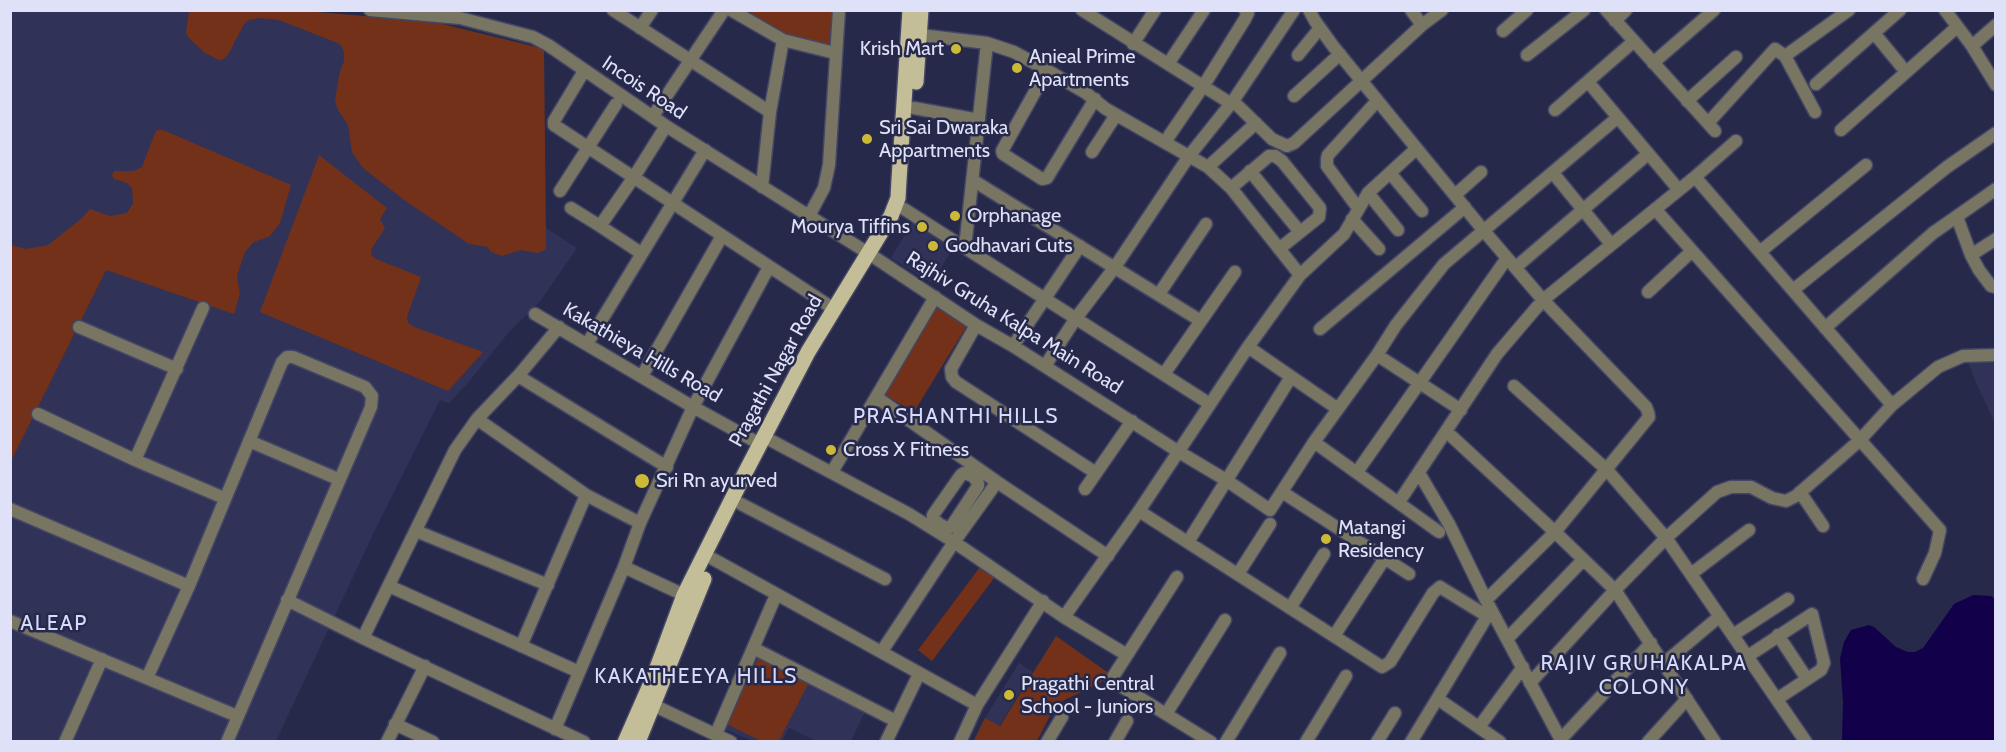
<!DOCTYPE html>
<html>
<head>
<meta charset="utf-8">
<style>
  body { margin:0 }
  #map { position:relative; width:2006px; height:752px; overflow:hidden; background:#27294a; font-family:Cabin,sans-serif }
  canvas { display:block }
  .frame { position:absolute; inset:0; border:12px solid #dee1f7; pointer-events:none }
</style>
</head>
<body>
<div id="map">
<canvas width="2006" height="752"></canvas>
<div class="frame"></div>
</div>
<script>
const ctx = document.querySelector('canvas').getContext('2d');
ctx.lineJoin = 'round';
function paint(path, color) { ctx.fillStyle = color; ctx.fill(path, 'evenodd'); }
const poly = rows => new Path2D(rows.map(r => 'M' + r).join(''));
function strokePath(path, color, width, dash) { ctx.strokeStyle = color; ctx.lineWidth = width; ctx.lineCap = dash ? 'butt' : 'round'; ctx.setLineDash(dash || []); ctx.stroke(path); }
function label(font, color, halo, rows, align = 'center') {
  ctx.font = font + ' Cabin,sans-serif'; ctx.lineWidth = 5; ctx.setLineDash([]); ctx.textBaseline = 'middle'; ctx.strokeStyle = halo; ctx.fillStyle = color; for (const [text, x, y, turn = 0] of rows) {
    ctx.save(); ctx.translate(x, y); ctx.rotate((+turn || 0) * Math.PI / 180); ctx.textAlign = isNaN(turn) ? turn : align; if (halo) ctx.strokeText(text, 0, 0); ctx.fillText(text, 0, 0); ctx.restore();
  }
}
paint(poly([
  [11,11,305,11,434,22,544,49,546,228,577,248,541,300,509,332,467,384,449,403,440,400,375,530,276,741,11,741],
  [915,218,956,243,932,283,891,258],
  [1995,358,1995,423,1976,383,1967,359],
  [756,652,867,708,851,741,816,741,789,728,782,741,753,741,720,727],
  [1019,663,1033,672,999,726,985,718]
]), '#303258');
paint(poly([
  [189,11,305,11,434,22,544,49,546,249,538,253,521,250,502,256,491,252,488,247,469,244,407,202,363,168,352,152,348,125,338,110,335,101,339,75,344,61,344,52,340,44,279,20,259,18,249,20,244,24,229,53,224,59,219,60,205,53,188,37,186,32],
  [736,11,835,11,830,48,783,34],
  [157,130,163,130,291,185,280,223,270,236,254,242,245,252,237,276,240,294,234,314,106,270,11,461,11,245,26,249,48,245,81,219,90,209,110,216,127,213,133,203,132,188,127,183,114,179,112,175,114,171,133,171,142,167,155,133],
  [319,155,387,208,380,219,385,228,372,248,371,255,376,259,421,277,407,317,408,323,414,327,483,352,448,391,260,312],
  [936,301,969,322,914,412,880,392],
  [983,563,997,574,932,661,918,650],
  [1056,636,1110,674,1100,683,1056,704,1037,741,973,742,985,718,1000,726],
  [759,657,809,682,779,741,761,741,725,723]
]), '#733119');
paint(poly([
  [1973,595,1991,596,1995,599,1995,741,1842,741,1843,702,1840,658,1844,642,1851,630,1869,625,1874,627,1896,647,1908,652,1915,652,1923,648,1954,604]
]), '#13004b');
const minor = poly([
  [370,10,460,18,533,37,548,45,666,126,868,253,976,325,1013,346,1179,452,1226,480,1270,510,1314,442,1377,355,1396,325,1444,264,1617,118],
  [613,10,770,112],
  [731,10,783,40,835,53],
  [1082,10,1230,103],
  [1309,10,1315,21,1333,46,1484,231,1543,300,1646,407,1648,412,1649,417,1555,532,1486,600],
  [1411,10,1422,25],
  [1606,10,1715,131],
  [1945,10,1972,46,1996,85],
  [1615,21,1626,10],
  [640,28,652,10],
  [1503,31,1527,10],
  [1874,33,1906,72],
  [920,35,987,43,965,248],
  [987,43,1014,52,1045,69,1086,93,1106,109,1208,167,1231,188,1300,275],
  [1133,44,1155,10],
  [1972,46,1996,25],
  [1298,55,1320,28],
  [1527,55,1584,10],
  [1785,56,1849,10],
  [1653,63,1714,10],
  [1168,64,1204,10],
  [1047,70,1002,151,1003,154,1042,179,1047,178,1095,99],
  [584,71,554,121,554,125,834,309],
  [1589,83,1679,190],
  [1816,84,1900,10],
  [1294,96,1340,54],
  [1233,101,1272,139,1287,146,1294,143,1422,25,1442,10],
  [1687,101,1736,57],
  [914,108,979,120],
  [1555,110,1633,42],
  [653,116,724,10],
  [1708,123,1775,49,1785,56,1815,112],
  [1841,130,1957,27],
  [1169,136,1204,85,1245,19,1248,13,1245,10],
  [1092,152,1116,115],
  [1208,167,1256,123],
  [1250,171,1300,232],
  [1390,173,1422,211],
  [1553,173,1611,244],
  [1695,177,1892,405],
  [974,181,1201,321],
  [762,187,770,112,783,40],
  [1231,188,1269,156,1275,156,1282,161,1320,208,1319,217,1279,249],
  [560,191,616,104],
  [1368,193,1398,230],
  [1455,195,1481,172],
  [571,208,600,226,634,177,666,126],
  [1358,208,1327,166,1327,159,1328,155,1377,101],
  [904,209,1210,404],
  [1655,209,1940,530,1935,553,1923,579],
  [809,216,824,188,829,165,839,10],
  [1957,217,1971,255,1979,270,1991,286,1996,287],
  [1352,219,1379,249],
  [600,226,641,253],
  [1761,251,1866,165],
  [1971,255,1996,239],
  [1516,267,1648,154],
  [1793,290,1947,167,1996,133],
  [1648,292,1692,251],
  [1159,294,1206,224],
  [535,314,693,407,760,444],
  [976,325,951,369,952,377,956,382,1096,473],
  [79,327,177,369],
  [1825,328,1933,233,1996,189],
  [1320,329,1465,207],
  [587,344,705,150],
  [1013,346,1080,246],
  [1248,347,1338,409],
  [1377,355,1461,410],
  [1045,366,1076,318,1115,267,1189,156,1233,101,1294,10],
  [1164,374,1235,272],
  [518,376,667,467],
  [642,376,722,236],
  [1514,386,1607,470,1666,538,1806,742],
  [876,397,997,482,1108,556],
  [38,414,135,460,224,498],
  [477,419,586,495,640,523],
  [1447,432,1555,532,1615,590,1715,742],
  [249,441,338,479],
  [772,441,909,514,954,542,1064,617,1127,655],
  [1314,442,1439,532],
  [135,460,203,308],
  [832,472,935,297],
  [1357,472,1507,258],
  [1419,473,1449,524,1486,600,1562,742],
  [1085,489,1132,421],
  [1282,492,1409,574],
  [1800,492,1823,526],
  [1399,502,1497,354,1543,300,1695,177,1736,141],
  [741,504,885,579],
  [10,509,189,586],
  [1139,511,1382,667,1390,662,1433,593,1440,587,1487,616],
  [939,524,947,528,951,527,978,486,978,483,973,476],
  [935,530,939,524,933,518,933,515,961,475,964,473,973,476,978,469],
  [416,531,548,585],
  [1188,542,1291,377],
  [713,559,977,705],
  [624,567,684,595],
  [1238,574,1270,524],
  [1691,574,1749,530],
  [1177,577,1111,680,1211,742],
  [389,586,579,672],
  [287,600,363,638,584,742],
  [1290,608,1324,554],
  [1064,617,1139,511,1248,347,1300,275,1344,234,1368,193,1416,149],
  [10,621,237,716],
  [1733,635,1788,599],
  [1778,635,1807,679],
  [1334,636,1385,558],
  [363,638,455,450,477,419,518,376,559,327],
  [1507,639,1583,560],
  [521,646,586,495],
  [753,648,896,721],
  [882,651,954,542,997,482],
  [1748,656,1812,614,1824,663,1821,670,1777,699],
  [1663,664,1720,616],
  [147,678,189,586,282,362,287,357,293,357,365,387,372,396,371,407,227,742],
  [1530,683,1615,590,1666,538,1717,492,1731,487,1751,487,1772,498,1786,501,1796,496,1859,441,1892,405,1938,367,1963,356,1996,355],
  [1438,699,1500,742],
  [653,705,731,742],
  [1166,714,1225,620],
  [395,724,433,742],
  [1479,727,1523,667],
  [555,729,624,567,640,523,693,407,769,267],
  [716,734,776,595],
  [1561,739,1651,643],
  [65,742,102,659],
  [387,742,425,666],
  [886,742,919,674],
  [960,742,977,705,1043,601],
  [1047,742,1062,717],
  [1115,742,1127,721],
  [1226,742,1280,653],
  [1306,742,1346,676],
  [1377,742,1395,713],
  [1411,742,1491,610],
  [1648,742,1687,699]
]);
const major = poly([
  [916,82,921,10],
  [625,742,654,676,684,595,745,473,808,352,891,216,898,198,899,180,910,10],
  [638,742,704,579]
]);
strokePath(minor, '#444666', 15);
strokePath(major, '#444666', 18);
strokePath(minor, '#787563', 12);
strokePath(major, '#c3bd98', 15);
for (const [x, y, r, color] of [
  [956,49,6,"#cdb938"],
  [1017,68,6,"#cdb938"],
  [867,139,6,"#cdb938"],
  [955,216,6,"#cdb938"],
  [922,227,6,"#cdb938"],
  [933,246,6,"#cdb938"],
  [831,450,6,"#cdb938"],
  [642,481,8,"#cdb938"],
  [1326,539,6,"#cdb938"],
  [1009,695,6,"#cdb938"]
]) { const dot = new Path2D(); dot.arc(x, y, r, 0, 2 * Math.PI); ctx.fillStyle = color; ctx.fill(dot); strokePath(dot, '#27294a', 2); }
label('20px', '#dee1f7', '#27294a', [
  ["Krish Mart",944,49,"right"],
  ["Anieal Prime",1029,57],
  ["Apartments",1029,80],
  ["Sri Sai Dwaraka",879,128],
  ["Appartments",879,151],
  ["Orphanage",967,216],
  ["Mourya Tiffins",910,227,"right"],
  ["Godhavari Cuts",945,246],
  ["Cross X Fitness",843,450],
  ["Sri Rn ayurved",656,481],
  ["Matangi",1338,528],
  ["Residency",1338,551],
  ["Pragathi Central",1021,684],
  ["School - Juniors",1021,707]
], 'left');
label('20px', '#dee1f7', '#27294a', [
  ["Incois Road",644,88,34],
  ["Rajhiv Gruha Kalpa Main Road",1014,323,32],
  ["Kakathieya Hills Road",642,353,30],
  ["Pragathi Nagar Road",776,371,-61]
]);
ctx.letterSpacing = '1.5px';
label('21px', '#d6dbfd', '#27294a', [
  ["PRASHANTHI HILLS",956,417],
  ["ALEAP",54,624],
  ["RAJIV GRUHAKALPA",1644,664],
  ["COLONY",1644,688],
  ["KAKATHEEYA HILLS",696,677]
]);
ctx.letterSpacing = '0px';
</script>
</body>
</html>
